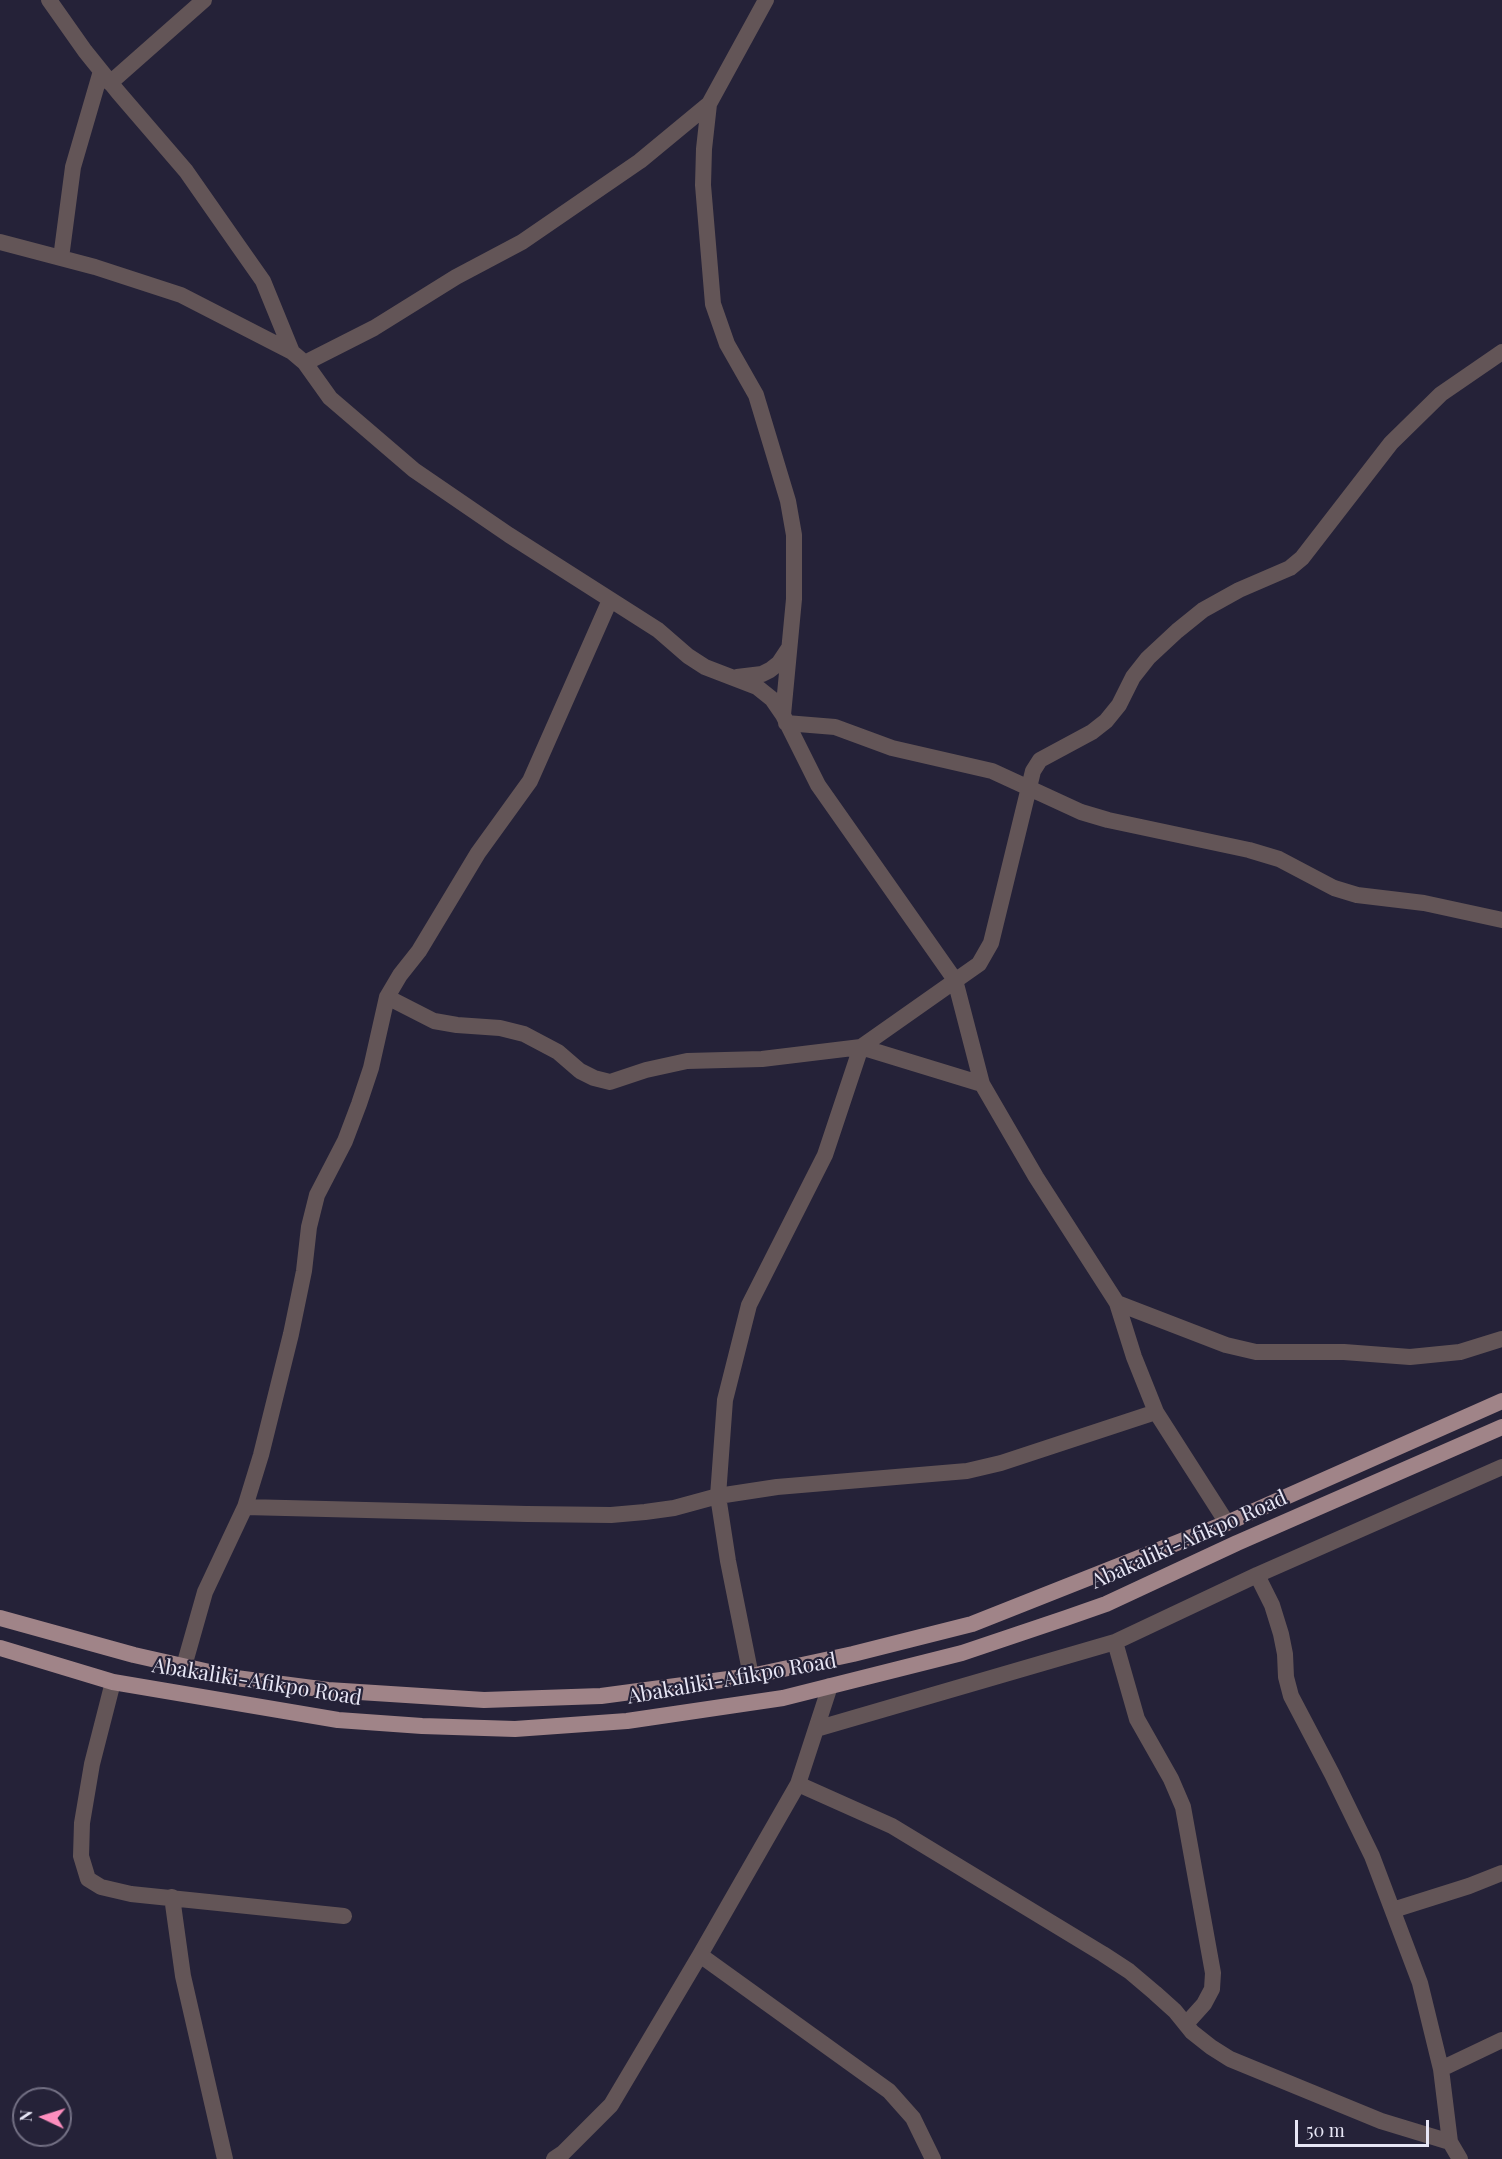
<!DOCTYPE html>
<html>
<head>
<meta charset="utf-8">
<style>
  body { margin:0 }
  #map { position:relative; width:1502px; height:2159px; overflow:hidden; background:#252238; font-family:"Playfair Display",serif }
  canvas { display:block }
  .north { position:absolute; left:12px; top:2087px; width:60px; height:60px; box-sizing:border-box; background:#252238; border:2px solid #737084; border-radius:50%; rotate:274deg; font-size:16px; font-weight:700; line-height:24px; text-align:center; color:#e7e6f5 }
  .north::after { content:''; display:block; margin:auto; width:21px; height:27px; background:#fd8ebe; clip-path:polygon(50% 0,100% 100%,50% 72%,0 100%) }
  .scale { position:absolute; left:1295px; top:2120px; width:134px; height:27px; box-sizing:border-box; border:3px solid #e7e6f5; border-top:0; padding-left:8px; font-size:18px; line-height:21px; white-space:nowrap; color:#e7e6f5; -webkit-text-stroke:4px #252238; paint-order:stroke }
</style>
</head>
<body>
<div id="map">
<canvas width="1502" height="2159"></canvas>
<div class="north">N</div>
<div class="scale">50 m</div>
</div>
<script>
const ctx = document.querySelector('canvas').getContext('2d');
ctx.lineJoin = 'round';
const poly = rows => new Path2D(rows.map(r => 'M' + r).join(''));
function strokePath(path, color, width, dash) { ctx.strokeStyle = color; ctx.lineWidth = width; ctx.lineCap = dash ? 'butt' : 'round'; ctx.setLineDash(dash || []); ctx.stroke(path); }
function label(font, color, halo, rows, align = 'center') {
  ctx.font = font + ' "Playfair Display",serif'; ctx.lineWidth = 4.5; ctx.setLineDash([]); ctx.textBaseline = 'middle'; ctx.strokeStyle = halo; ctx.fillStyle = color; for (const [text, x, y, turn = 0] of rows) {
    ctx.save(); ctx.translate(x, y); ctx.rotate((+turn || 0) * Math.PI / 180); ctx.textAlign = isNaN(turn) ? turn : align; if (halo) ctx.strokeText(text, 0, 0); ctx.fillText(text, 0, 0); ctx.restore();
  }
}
strokePath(poly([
  [49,0,85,51,118,92,186,171,237,244,263,281,292,352],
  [110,83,204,0],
  [709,104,704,149,703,185,713,304,727,344,756,395,788,501,794,535,794,599,783,715],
  [0,242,95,267,181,295,292,352,305,363,330,398,414,470,509,535,658,630,688,656,705,667,757,687,772,699,783,715,818,785,955,980,982,1084,1036,1177,1117,1303,1134,1357,1156,1412,1227,1523],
  [61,258,73,167,101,71],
  [305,363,374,328,456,277,522,242,640,161,709,104,766,0],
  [737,677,762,674,770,670,779,663,789,648],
  [786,723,835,727,892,748,992,771,1081,812,1108,820,1249,850,1279,859,1334,888,1357,895,1424,903,1502,920],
  [387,997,434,1021,457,1025,500,1028,524,1034,558,1052,580,1071,594,1078,610,1082,646,1070,687,1061,762,1059,861,1047,982,1084],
  [1117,1303,1226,1345,1256,1352,1344,1352,1410,1357,1460,1352,1502,1339],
  [245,1507,527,1514,611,1515,645,1512,674,1508,718,1496,777,1487,967,1471,1001,1463,1156,1412],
  [1257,1575,1272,1605,1281,1634,1285,1654,1286,1677,1291,1696,1332,1774,1372,1856,1420,1983,1441,2069,1450,2142,1460,2159],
  [1115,1642,1137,1719,1171,1779,1183,1807,1213,1973,1212,1989,1204,2004,1186,2024],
  [184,1666,205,1592,245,1507,261,1455,291,1334,304,1271,309,1227,317,1195,345,1141,359,1104,371,1068,387,997,400,975,419,951,478,853,530,781,610,600],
  [751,1676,728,1561,718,1496,725,1400,749,1305,825,1155,861,1047,979,964,991,943,1033,771,1040,760,1092,732,1106,721,1119,705,1133,677,1148,658,1177,631,1203,610,1239,590,1290,568,1302,558,1391,443,1441,394,1502,352],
  [113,1682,92,1764,82,1823,81,1856,88,1879,101,1887,131,1894,344,1916],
  [816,1729,1115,1642,1257,1575,1502,1467],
  [798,1784,892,1826,1103,1954,1129,1971,1155,1993,1175,2011,1192,2032,1211,2047,1230,2059,1381,2121,1450,2142],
  [172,1897,183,1976,225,2159],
  [1393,1910,1469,1886,1502,1873],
  [700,1955,889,2091,913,2118,933,2159],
  [1441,2069,1502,2040],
  [554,2159,563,2153,611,2105,700,1955,798,1784,830,1686]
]), '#635557', 16);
strokePath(poly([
  [0,1618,134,1655,236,1678,328,1690,484,1700,601,1696,751,1676,853,1654,972,1624,1227,1523,1502,1401],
  [0,1648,113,1682,338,1720,422,1726,515,1729,627,1721,783,1698,962,1653,1066,1618,1106,1604,1237,1543,1502,1427]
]), '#a08488', 16);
label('21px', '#e7e6f5', '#252238', [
  ["Abakaliki-Afikpo Road",1189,1540,-24],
  ["Abakaliki-Afikpo Road",732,1679,-10],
  ["Abakaliki-Afikpo Road",257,1682,9]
]);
</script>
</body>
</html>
